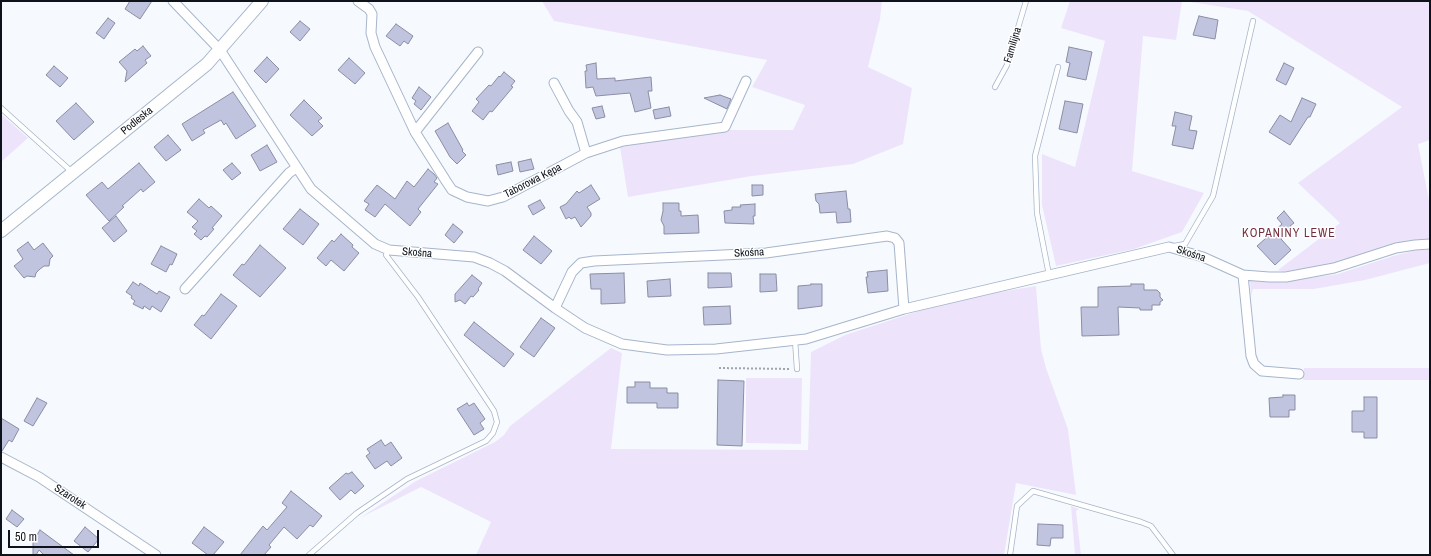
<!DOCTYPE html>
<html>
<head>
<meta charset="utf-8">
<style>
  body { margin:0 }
  #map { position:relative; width:1431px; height:556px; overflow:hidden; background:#f6fafe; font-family:"Archivo Narrow",sans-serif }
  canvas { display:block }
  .frame { position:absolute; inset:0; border:2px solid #0e131b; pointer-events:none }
  .scale { position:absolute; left:8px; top:530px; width:91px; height:18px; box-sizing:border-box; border:2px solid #0e131b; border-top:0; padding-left:5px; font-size:12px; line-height:14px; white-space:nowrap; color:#0e131b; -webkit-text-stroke:3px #fff; paint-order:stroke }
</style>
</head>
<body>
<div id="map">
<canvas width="1431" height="556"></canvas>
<div class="frame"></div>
<div class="scale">50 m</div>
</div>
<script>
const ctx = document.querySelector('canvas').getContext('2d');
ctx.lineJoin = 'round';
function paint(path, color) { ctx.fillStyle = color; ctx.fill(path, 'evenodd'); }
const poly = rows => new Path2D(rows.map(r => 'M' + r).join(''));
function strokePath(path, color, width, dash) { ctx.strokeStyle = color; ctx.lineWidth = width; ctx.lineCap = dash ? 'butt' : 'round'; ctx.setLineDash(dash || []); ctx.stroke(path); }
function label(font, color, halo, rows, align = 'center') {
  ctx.font = font + ' "Archivo Narrow",sans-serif'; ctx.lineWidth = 3; ctx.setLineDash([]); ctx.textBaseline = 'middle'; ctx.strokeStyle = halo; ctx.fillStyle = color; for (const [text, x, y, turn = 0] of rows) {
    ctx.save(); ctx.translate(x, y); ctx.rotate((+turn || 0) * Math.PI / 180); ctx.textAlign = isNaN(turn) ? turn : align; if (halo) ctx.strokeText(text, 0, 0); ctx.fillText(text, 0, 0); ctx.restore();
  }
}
paint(poly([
  [542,1,882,1,880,19,868,67,912,88,903,144,853,164,752,176,628,197,620,147,728,130,793,130,805,105,752,87,767,60,554,21],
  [1070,1,1182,1,1176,40,1143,36,1132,171,1204,193,1182,232,1134,249,1056,266,1042,205,1042,154,1075,167,1105,41,1061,28],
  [1184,1,1430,1,1430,140,1418,144,1430,205,1430,240,1378,250,1328,265,1283,272,1278,270,1340,223,1298,183,1402,107,1248,11],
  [1,114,28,138,1,162],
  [1417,250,1430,250,1430,263,1365,280,1314,289,1253,289,1251,296,1250,281,1302,279,1338,274,1393,256],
  [1036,286,1041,349,1046,368,1068,429,1076,495,1016,483,1004,555,476,555,491,522,421,487,360,518,416,481,495,442,504,435,510,426,611,348,622,353,611,449,808,450,811,352,845,335,934,306,993,293],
  [1304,368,1430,368,1430,380,1303,380],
  [746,378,802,378,801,444,746,443],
  [1071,506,1079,509,1076,511,1081,555,1075,555]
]), '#ede4fc');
const building = poly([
  [130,1,152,1,140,19,125,9,130,1],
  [1199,16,1218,20,1215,39,1193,35,1199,16],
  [108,18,115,23,104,39,96,33,108,18],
  [300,21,310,29,300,41,290,32,300,21],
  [396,24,413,36,408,44,404,41,400,46,386,36,396,24],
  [143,46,151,56,145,60,147,63,125,82,127,71,119,62,135,49,137,51,143,46],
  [1069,47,1092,52,1086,80,1067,76,1070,63,1066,62,1069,47],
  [267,57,279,69,266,83,254,71,267,57],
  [349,58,365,73,355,84,338,70,349,58],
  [596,63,597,79,615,78,615,81,651,77,652,91,648,91,651,108,635,112,630,93,596,96,593,87,586,88,585,71,587,71,586,65,596,63],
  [1284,63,1294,68,1286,85,1276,80,1284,63],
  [54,66,68,78,60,87,46,75,54,66],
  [504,72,515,81,511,86,513,87,492,112,490,111,483,120,472,111,479,102,476,99,489,85,491,86,499,76,500,77,504,72],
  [419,87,431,97,421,110,414,104,416,101,412,98,419,87],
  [233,92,256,126,236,139,226,123,224,125,221,120,203,130,205,133,192,141,182,124,233,92],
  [720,95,731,99,727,109,704,98,720,95],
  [1302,98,1316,104,1310,117,1308,117,1290,145,1269,132,1280,115,1291,122,1302,98],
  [304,100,322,118,318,121,323,126,312,136,290,115,304,100],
  [1065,101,1083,104,1077,133,1059,129,1065,101],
  [76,103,94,122,74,140,56,121,76,103],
  [602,106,605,117,596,119,592,108,602,106],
  [669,107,671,116,655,119,653,110,669,107],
  [1175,112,1192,116,1189,130,1197,131,1193,149,1172,145,1176,126,1172,126,1175,112],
  [448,123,463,150,462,151,466,155,457,164,450,157,435,131,448,123],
  [168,135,181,150,166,161,154,147,168,135],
  [267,145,277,162,260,171,251,155,267,145],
  [531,159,534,169,520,172,518,162,531,159],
  [511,162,513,171,498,175,496,165,511,162],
  [139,163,155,182,143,192,141,189,122,206,124,207,109,221,86,195,102,182,108,189,139,163],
  [232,163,241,173,232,180,223,170,232,163],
  [428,169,434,174,437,178,434,182,438,184,418,209,421,212,410,226,385,204,375,217,365,210,369,204,364,201,377,185,395,199,407,181,414,187,428,169],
  [591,185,600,199,587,207,591,213,591,216,581,227,575,217,571,219,569,217,566,219,560,207,566,204,577,191,579,193,591,185],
  [752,185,763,185,763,195,752,196,752,185],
  [846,191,848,209,850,209,851,222,837,223,836,212,820,213,819,204,816,201,815,194,846,191],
  [199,199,209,208,211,206,222,216,212,228,214,229,207,237,205,236,201,240,194,234,197,231,192,227,198,221,187,212,199,199],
  [540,200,545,208,533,215,528,206,540,200],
  [663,203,679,203,679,211,681,211,681,216,698,215,699,233,664,234,664,226,661,220,663,211,663,203],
  [755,204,755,216,753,216,754,224,725,223,724,211,732,210,732,207,741,207,740,205,755,204],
  [300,209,319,224,303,245,283,229,300,209],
  [1284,211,1294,223,1290,226,1292,229,1281,239,1291,250,1275,265,1257,246,1282,224,1277,218,1284,211],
  [116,216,127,231,114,242,102,228,116,216],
  [453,224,463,232,454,243,445,235,453,224],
  [341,234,353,245,352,247,359,253,344,271,331,260,326,266,317,258,332,240,334,242,341,234],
  [534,236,552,251,541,264,523,250,534,236],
  [28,242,34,250,43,243,53,256,50,259,49,266,44,266,40,269,36,273,35,277,27,276,24,278,14,266,23,259,17,250,28,242],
  [260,245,286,268,260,297,233,275,242,264,244,265,260,245],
  [161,246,177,254,172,265,170,264,166,272,151,264,161,246],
  [887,270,888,291,868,293,866,277,868,277,867,272,887,270],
  [624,273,625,303,601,304,601,289,591,289,590,274,624,273],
  [708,273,731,273,732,287,708,288,708,273],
  [760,274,776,274,777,291,760,292,760,274],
  [472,275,482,283,478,289,479,290,473,297,471,296,465,304,460,300,455,302,455,294,472,275],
  [670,279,671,296,648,297,647,281,670,279],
  [133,282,139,286,140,283,157,294,159,291,170,297,161,312,152,306,150,310,144,306,143,309,133,304,135,301,131,298,132,296,126,292,133,282],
  [811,284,822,284,822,306,798,309,798,286,811,285,811,284],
  [1131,284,1144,284,1144,290,1157,290,1160,293,1160,297,1163,300,1160,302,1160,305,1152,305,1152,310,1140,310,1140,308,1118,307,1119,335,1082,336,1081,307,1098,307,1098,287,1131,286,1131,284],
  [221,294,237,306,211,339,194,325,202,315,204,316,221,294],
  [730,306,731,324,704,325,703,307,730,306],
  [541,318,555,328,534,357,520,347,541,318],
  [474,322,514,354,504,367,464,335,474,322],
  [718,380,744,381,742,446,717,445,718,380],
  [635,382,650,382,650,388,667,388,667,393,678,393,678,408,657,408,657,403,627,403,627,387,635,387,635,382],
  [1283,395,1295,395,1295,410,1289,410,1289,417,1270,417,1269,398,1283,397,1283,395],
  [1364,397,1377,397,1377,438,1364,438,1364,432,1352,432,1352,411,1364,411,1364,397],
  [37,398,47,403,33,426,24,421,37,398],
  [467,403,469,406,474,403,485,419,480,423,484,429,474,435,457,409,467,403],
  [1,418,19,429,12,442,9,440,2,451,1,451,1,418],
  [381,440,385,446,391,442,402,458,391,466,387,461,375,469,366,456,370,453,367,449,381,440],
  [352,472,364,486,355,494,351,490,340,500,329,488,346,473,348,474,352,472],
  [291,491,322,516,313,527,310,525,297,539,284,527,269,545,271,547,264,555,240,555,263,526,267,530,287,507,282,503,291,491],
  [12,510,24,519,17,527,6,519,12,510],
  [1038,524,1063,525,1063,538,1051,538,1050,546,1037,545,1038,524],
  [85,527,99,539,88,552,74,541,85,527],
  [204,527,224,542,213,555,208,555,192,543,204,527],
  [40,530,74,555,44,555,39,550,36,555,33,555,33,541,40,530]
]);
paint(building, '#c1c4de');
strokePath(building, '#8a8da5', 1);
const service = poly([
  [995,87,1007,65,1026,1],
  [1,108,72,172],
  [1174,246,1185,244,1213,196,1253,21],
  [1049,275,1037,213,1035,156,1058,67],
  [795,340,797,369],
  [309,555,357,513,407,479,486,441,493,433,497,422,494,411,418,297,386,255,389,250],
  [1010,555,1017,506,1033,491,1141,522,1151,526,1173,555]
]);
const minor = poly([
  [173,1,220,50,311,189,375,244,389,250,474,257,490,263,505,271,555,308,585,328,622,344,667,350,716,349,806,339,904,309,1169,247,1203,257,1243,275,1269,277,1286,277,1334,268,1396,248,1415,245,1430,244],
  [358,1,369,9,372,14,371,33,375,47,415,132,446,181,452,190,467,197,488,201,503,197,586,153,623,141,725,127,746,81],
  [554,83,569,111,577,122,586,153],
  [415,132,478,52],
  [1243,275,1251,356,1254,364,1262,371,1299,374],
  [185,289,289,173,296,168],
  [555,308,572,272,581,263,594,261,766,253,887,236,895,238,899,243,904,309],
  [1,457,39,477,156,555]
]);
const tertiary = poly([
  [1,231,207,64,262,1]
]);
strokePath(service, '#a6b5cb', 6);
strokePath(minor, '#a6b5cb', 11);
strokePath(tertiary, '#a6b5cb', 14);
strokePath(poly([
  [719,368,790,369]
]), '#a1a5ab', 2, [2, 2]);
strokePath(service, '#fff', 4.5);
strokePath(minor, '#fff', 9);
strokePath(tertiary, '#fff', 12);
label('11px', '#0e131b', '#fff', [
  ["Familijna",1013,45,-73],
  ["Podleska",137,121,-39],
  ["Taborowa Kępa",533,181,-27],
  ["Skośna",417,253,5],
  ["Skośna",749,253,-3],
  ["Skośna",1191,254,18],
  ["Szarotek",70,497,33]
]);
ctx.letterSpacing = '1px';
label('12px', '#722c3b', '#fff', [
  ["KOPANINY LEWE",1289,234]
]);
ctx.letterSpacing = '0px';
</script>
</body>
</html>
